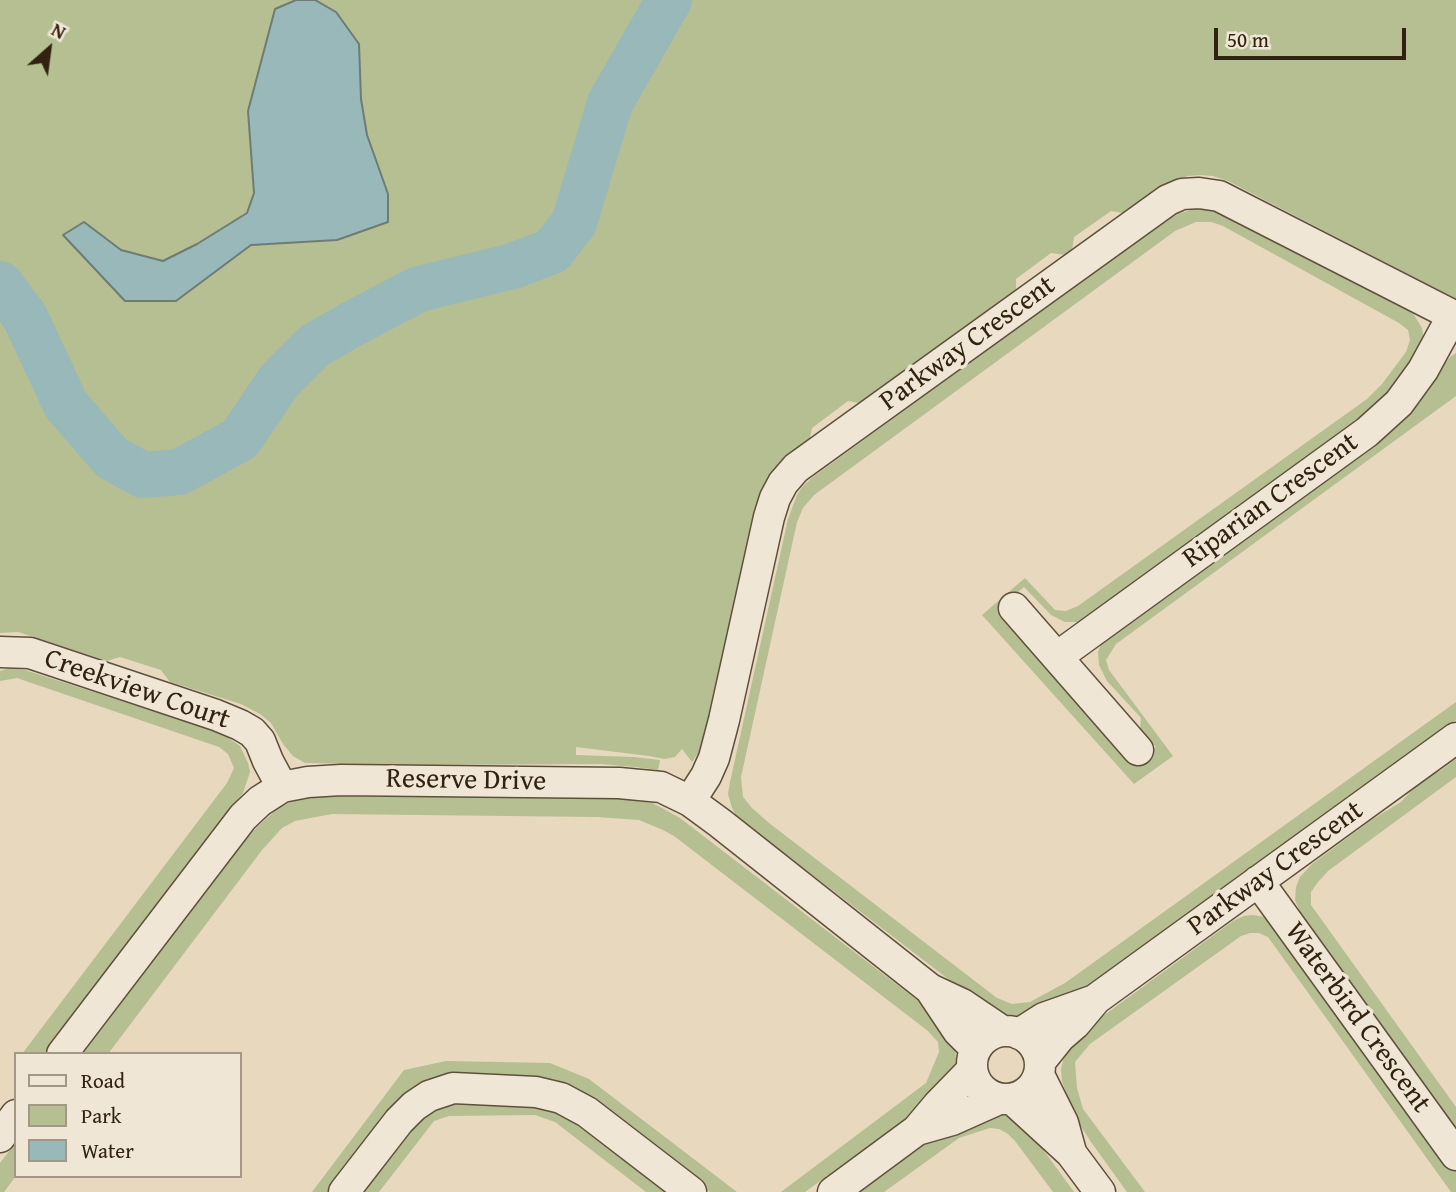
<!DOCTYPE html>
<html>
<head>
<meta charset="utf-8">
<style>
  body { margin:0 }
  #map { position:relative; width:1456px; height:1192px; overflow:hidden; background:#e7d8be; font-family:"Gentium Book Plus",serif }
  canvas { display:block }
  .legend { position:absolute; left:14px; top:1052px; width:228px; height:126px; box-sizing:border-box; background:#efe6d5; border:2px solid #a39886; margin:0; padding:9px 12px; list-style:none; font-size:21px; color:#322210 }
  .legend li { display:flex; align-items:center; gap:14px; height:35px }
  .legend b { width:35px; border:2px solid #a39886 }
  .north { position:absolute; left:14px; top:14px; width:70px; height:70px; -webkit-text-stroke:5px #efe6d5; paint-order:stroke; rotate:28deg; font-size:19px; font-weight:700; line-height:28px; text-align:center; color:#322210 }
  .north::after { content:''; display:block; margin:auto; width:24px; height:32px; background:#322210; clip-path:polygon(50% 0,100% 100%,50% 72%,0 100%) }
  .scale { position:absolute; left:1214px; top:28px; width:192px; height:32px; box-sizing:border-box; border:4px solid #322210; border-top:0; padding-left:9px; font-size:21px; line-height:24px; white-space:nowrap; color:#322210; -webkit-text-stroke:5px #efe6d5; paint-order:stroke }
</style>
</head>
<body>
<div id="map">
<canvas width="1456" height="1192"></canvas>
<ul class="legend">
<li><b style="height:9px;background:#efe6d5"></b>Road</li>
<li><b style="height:19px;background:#b5bf91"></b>Park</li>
<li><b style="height:19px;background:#98b8b9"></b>Water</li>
</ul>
<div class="north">N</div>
<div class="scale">50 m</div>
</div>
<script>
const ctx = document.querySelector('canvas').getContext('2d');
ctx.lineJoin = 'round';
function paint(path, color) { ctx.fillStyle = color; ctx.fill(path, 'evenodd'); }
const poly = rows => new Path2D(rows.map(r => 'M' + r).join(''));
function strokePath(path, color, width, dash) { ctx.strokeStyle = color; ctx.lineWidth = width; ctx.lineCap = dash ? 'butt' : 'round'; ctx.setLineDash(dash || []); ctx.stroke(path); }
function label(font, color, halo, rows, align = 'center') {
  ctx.font = font + ' "Gentium Book Plus",serif'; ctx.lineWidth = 7; ctx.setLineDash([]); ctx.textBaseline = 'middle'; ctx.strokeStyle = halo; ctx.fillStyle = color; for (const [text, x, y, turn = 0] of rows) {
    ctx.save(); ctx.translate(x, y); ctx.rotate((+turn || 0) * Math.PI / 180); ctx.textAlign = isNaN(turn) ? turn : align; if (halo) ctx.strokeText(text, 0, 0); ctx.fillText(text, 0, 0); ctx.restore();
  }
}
paint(poly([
  [0,0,1456,0,1456,299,1228,181,1213,176,1200,175,1188,176,1171,182,1155,189,1124,213,1111,211,1074,237,1072,250,1065,255,1051,253,1016,279,1016,291,859,403,848,401,812,428,809,442,787,457,773,470,756,506,701,749,692,762,682,749,675,757,664,759,649,756,576,747,576,755,633,757,660,760,658,770,635,767,600,764,410,765,305,763,293,756,283,744,271,723,260,714,241,704,170,682,161,670,120,657,107,661,18,632,0,633],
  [1194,209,1208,209,1223,213,1404,307,1414,315,1422,328,1424,340,1416,363,1372,412,1089,617,1079,622,1065,622,1051,615,1024,587,1001,607,1137,762,1156,747,1140,729,1141,718,1107,681,1099,665,1098,652,1102,641,1405,415,1429,390,1440,370,1450,357,1456,353,1456,396,1116,644,1106,660,1109,670,1173,756,1134,784,982,615,1025,578,1055,610,1066,611,1078,606,1367,399,1382,384,1406,352,1410,340,1408,330,1399,323,1223,226,1211,222,1196,222,1175,231,814,495,803,508,797,522,741,777,743,797,752,808,769,823,997,998,1012,1004,1030,1002,1065,983,1456,702,1456,720,1391,767,1380,773,1332,813,1319,819,1074,995,1034,1014,1017,1016,1007,1015,996,1012,969,995,737,817,732,808,728,794,730,782,788,519,797,495,802,487,813,477,1167,219,1178,214],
  [9,668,25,670,221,733,240,746,248,763,250,772,243,793,43,1054,22,1054,227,783,234,768,228,754,219,747,17,678,0,681,0,671],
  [1456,759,1456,777,1328,871,1318,882,1311,892,1311,905,1456,1107,1456,1129,1304,921,1295,900,1296,887,1300,877,1312,864,1373,819,1401,802,1422,779,1440,771],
  [323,796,617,798,652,803,662,808,680,818,930,1010,955,1046,956,1058,955,1070,940,1094,805,1192,781,1192,926,1083,939,1052,938,1042,928,1031,674,836,663,830,639,820,597,817,332,814,295,821,282,828,262,850,108,1054,83,1054,246,839,258,826,277,809,291,802],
  [1253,915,1265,917,1276,923,1456,1169,1456,1192,1451,1192,1268,937,1259,933,1250,933,1241,936,1090,1044,1075,1062,1077,1088,1083,1109,1145,1192,1127,1192,1091,1142,1080,1125,1068,1098,1062,1081,1061,1069,1065,1052,1077,1035,1233,921,1244,916],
  [446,1061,550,1063,589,1079,737,1192,710,1192,601,1108,538,1078,384,1120,329,1192,312,1192,404,1070],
  [460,1101,534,1103,574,1119,670,1192,646,1192,555,1122,535,1115,449,1116,434,1121,379,1192,359,1192,401,1137,429,1111],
  [1001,1114,1014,1119,1031,1133,1074,1192,1053,1192,1015,1141,1008,1134,999,1129,990,1128,959,1138,884,1192,860,1192,935,1137],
  [16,1142,16,1176,4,1192,0,1192,0,1163]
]), '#b5bf91');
const water = poly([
  [296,0,315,0,336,12,359,44,361,99,367,135,388,194,388,222,337,240,251,245,176,301,125,301,63,235,84,222,121,250,163,261,197,244,247,213,254,193,248,111,275,9,296,0]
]);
paint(water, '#98b8b9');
strokePath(water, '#6f7c75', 2);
strokePath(poly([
  [0,284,25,317,66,405,112,458,143,475,179,472,240,439,279,381,314,346,352,324,419,289,513,266,552,251,574,223,610,103,669,0]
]), '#98b8b9', 46);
const minor = poly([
  [1014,608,1138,750],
  [0,652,30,653,216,715,240,725,252,732,260,741,268,761,282,787],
  [1057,657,1367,432,1399,403,1423,370,1453,315],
  [690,801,706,776,714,758,724,720,769,517,775,498,783,483,796,468,1168,200,1182,194,1199,193,1219,196,1456,317],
  [1258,881,1456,1155],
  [930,989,958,1031,976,1049],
  '972 1065a34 34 0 1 1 68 0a34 34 0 1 1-68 0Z',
  [1019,1034,1044,1018,1092,1001],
  [62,1054,243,817,260,801,282,787,308,782,341,780,619,783,661,787,690,801,720,823,930,989,962,1004,1002,1031],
  [1040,1062,1060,1037,1075,1024,1096,999,1456,738],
  [1039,1075,1063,1123,1071,1152],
  [1012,1099,1071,1153,1100,1192],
  [917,1130,952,1120,999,1099],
  [0,1137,16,1115],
  [344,1192,399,1121,414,1106,429,1096,453,1088,536,1092,561,1098,587,1112,691,1192],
  [833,1192,917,1130,938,1105,972,1070]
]);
strokePath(minor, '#5f503c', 33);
strokePath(minor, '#efe6d5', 30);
label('28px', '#322210', '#efe6d5', [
  ["Parkway Crescent",968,344,-36],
  ["Riparian Crescent",1271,501,-36],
  ["Creekview Court",137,690,19],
  ["Reserve Drive",466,781,1],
  ["Parkway Crescent",1276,869,-36],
  ["Waterbird Crescent",1357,1018,54]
]);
</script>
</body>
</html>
